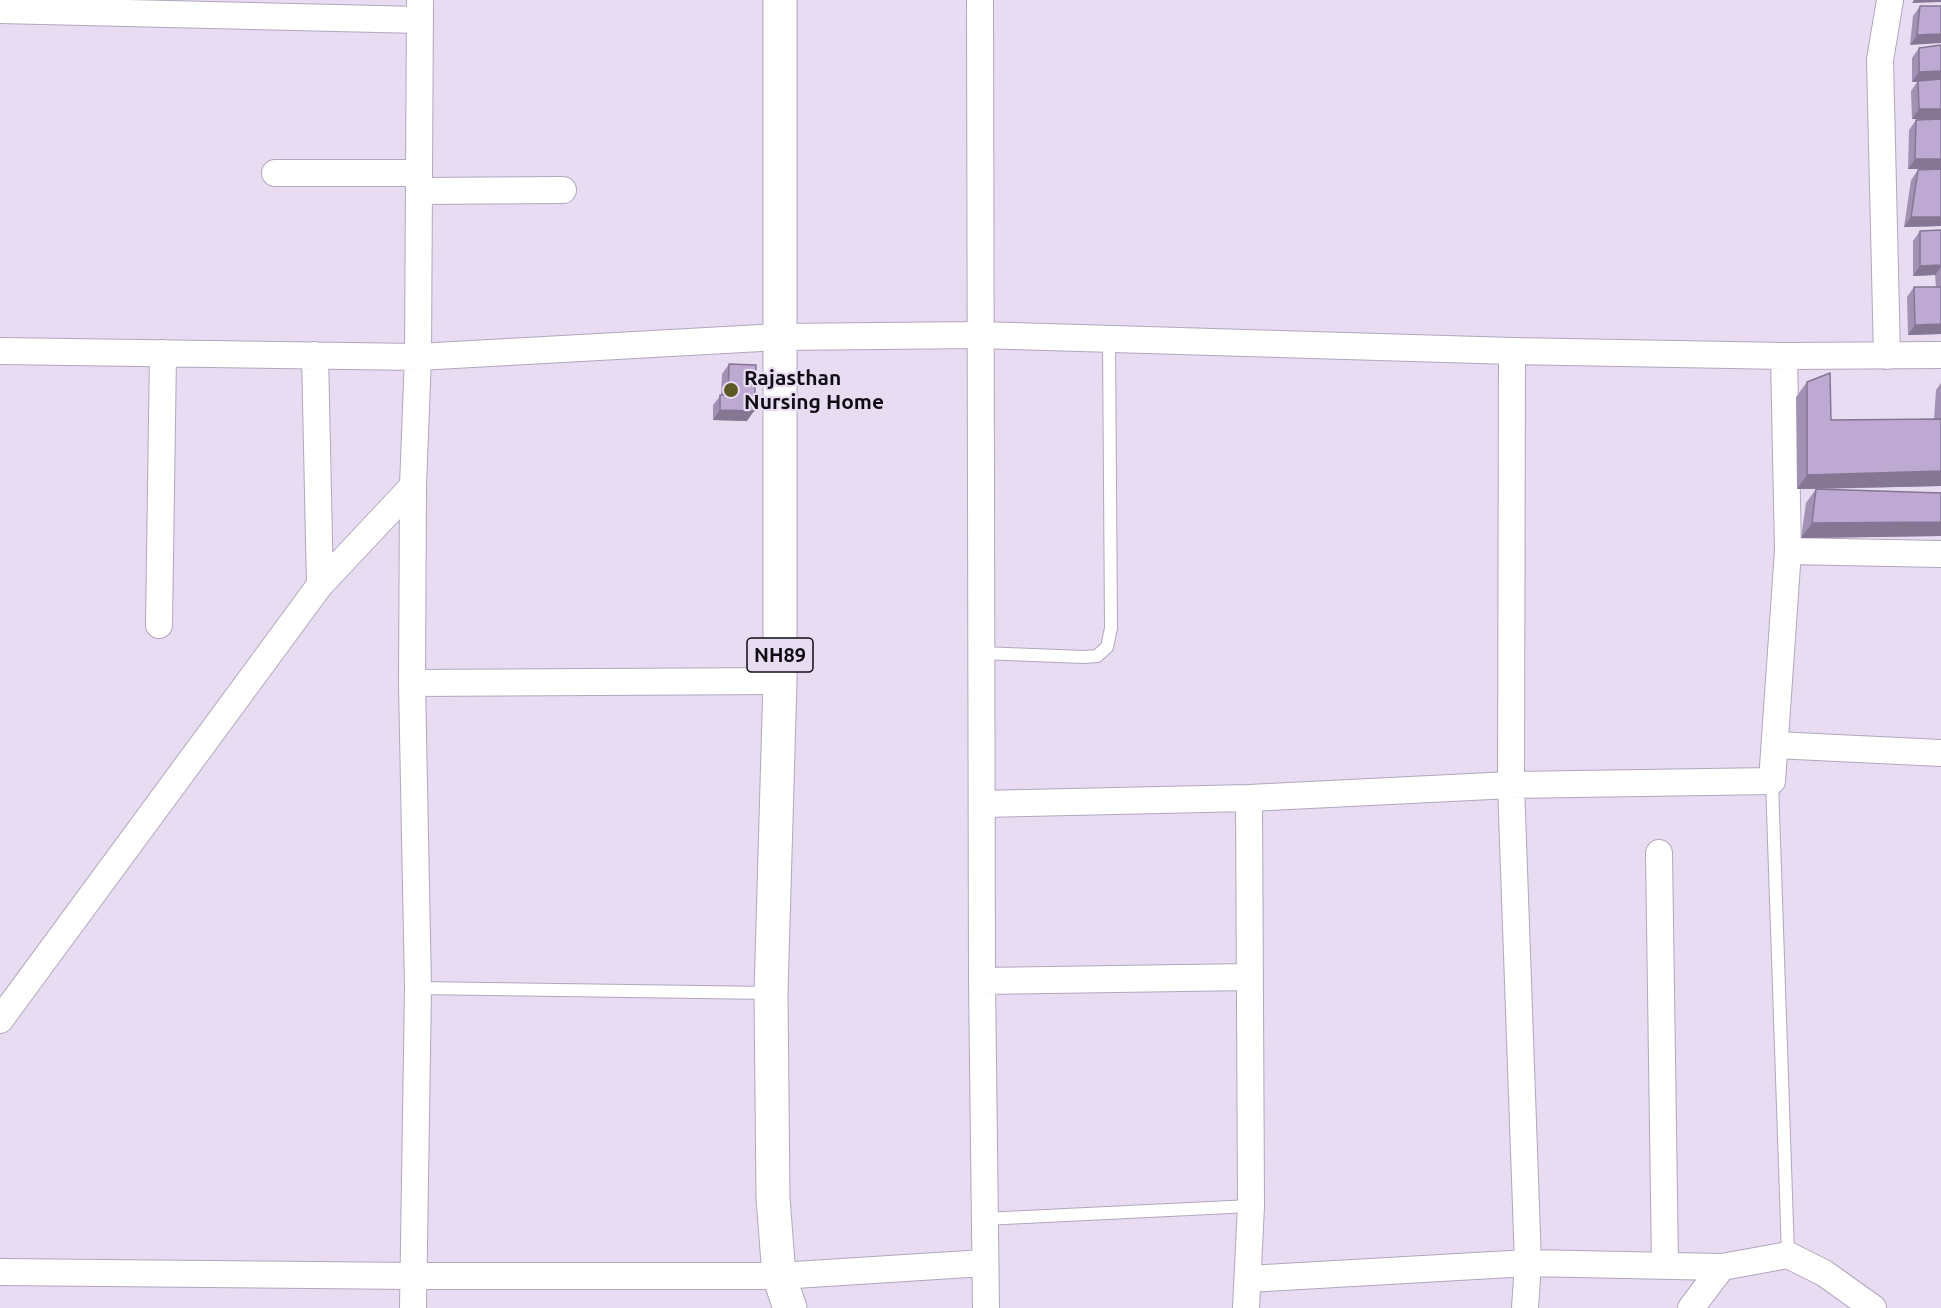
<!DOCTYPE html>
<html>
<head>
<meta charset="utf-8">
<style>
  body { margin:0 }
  canvas { display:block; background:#e7dcf2 }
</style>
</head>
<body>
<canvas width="1941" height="1308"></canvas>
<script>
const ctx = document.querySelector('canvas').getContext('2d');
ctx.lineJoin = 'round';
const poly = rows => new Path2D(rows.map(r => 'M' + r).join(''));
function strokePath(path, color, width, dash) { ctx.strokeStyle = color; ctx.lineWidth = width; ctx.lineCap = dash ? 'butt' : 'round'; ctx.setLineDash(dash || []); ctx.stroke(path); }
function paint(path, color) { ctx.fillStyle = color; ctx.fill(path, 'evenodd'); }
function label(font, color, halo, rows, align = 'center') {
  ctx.font = font + ' Ubuntu,sans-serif'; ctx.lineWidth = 4.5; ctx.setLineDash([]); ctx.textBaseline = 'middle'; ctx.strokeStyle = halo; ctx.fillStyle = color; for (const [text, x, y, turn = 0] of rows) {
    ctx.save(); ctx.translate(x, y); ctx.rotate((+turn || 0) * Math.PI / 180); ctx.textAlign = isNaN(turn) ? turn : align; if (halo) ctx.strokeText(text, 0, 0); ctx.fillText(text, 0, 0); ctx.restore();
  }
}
const lane = poly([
  [981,653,1084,657,1097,656,1107,647,1111,628,1109,339],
  [1772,781,1788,1255],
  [418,988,770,993],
  [984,1219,1251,1206]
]);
const street = poly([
  [980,0,982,981,986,1308],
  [0,10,420,20],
  [275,173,419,173],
  [419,191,563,190],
  [0,351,418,357,779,337,980,335,1512,351,1784,356,1941,355],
  [1512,351,1511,785,1528,1263,1525,1308],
  [315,355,320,585],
  [1887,356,1880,60,1890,0],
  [1788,551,1941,554],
  [159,625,163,353],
  [412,683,780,681],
  [1775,745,1941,753],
  [982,804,1249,798,1511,785,1772,781,1788,551,1784,356],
  [1659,853,1665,1266],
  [982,981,1250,977],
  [0,1020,320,585,413,486,418,357,420,0],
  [0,1272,414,1276,779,1276,984,1263],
  [1248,1279,1528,1263,1722,1267,1788,1255,1824,1273,1873,1308],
  [413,1308,418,988,412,683,413,486],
  [1246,1308,1251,1206,1249,798],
  [1691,1308,1722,1267]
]);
const primary = poly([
  [780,0,780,681,771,993,773,1198,779,1276,790,1308]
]);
strokePath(lane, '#b2a7bc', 14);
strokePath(street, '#b2a7bc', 28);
strokePath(primary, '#b2a7bc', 35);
strokePath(lane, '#fff', 12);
strokePath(street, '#fff', 26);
strokePath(primary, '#fff', 33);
paint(poly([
  [1920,6,1941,6,1910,45,1913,16],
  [1941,45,1941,226,1904,227,1911,180,1918,170,1933,169,1908,169,1909,130,1916,120,1936,119,1912,119,1911,91,1917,82,1912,82,1912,58,1919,48],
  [1941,230,1941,334,1908,335,1907,297,1914,287,1936,287,1935,275,1913,276,1913,241,1920,231],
  [729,364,747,421,713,420,713,405,721,395,722,374],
  [1807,382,1831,420,1934,419,1936,390,1941,383,1941,486,1817,489,1941,493,1941,536,1801,538,1806,503,1816,489,1797,489,1796,397]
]), '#a391b5');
paint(poly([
  [1914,0,1941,0,1941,2,1912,3],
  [1941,34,1941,43,1910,45,1917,35],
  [1941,71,1941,81,1912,82,1919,72],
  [1919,109,1941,109,1941,119,1912,119],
  [1915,159,1941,159,1941,169,1908,169],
  [1911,217,1941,217,1941,226,1904,227],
  [1941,265,1941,267,1935,275,1913,276,1920,266],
  [1941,324,1941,334,1908,335,1915,325],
  [720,410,754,411,747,421,713,420],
  [1941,471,1941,486,1797,489,1807,475],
  [1941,522,1941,536,1801,538,1812,523]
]), '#857693');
const building = poly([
  [1920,6,1941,6,1941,34,1917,35,1920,6],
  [1941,45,1941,71,1919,72,1919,48,1941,45],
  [1941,79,1941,109,1919,109,1918,81,1941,79],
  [1941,119,1941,159,1915,159,1916,120,1941,119],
  [1941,169,1941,217,1911,217,1918,170,1941,169],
  [1941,230,1941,265,1920,266,1920,231,1941,230],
  [1914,287,1941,287,1941,324,1915,325,1914,287],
  [729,364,756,365,754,411,720,410,720,395,728,395,729,364],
  [1830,373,1831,420,1941,419,1941,471,1807,475,1807,382,1830,373],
  [1816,489,1941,493,1941,522,1812,523,1816,489]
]);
paint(building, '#bea9d2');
strokePath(building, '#857693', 1.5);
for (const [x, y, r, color] of [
  [731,390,8,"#5e5825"]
]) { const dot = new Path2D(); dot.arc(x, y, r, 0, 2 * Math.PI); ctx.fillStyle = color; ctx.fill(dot); strokePath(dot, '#e7dcf2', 2); }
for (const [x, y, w] of [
  [780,655,66]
]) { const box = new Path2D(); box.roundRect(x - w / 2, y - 17, w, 34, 4.5); ctx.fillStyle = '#e7dcf2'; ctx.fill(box); strokePath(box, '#0f0c13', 1.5); }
label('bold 20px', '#0f0c13', null, [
  ["NH89",780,655]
]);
label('bold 21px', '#0f0c13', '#e7dcf2', [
  ["Rajasthan",744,378],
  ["Nursing Home",744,402]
], 'left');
</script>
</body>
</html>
